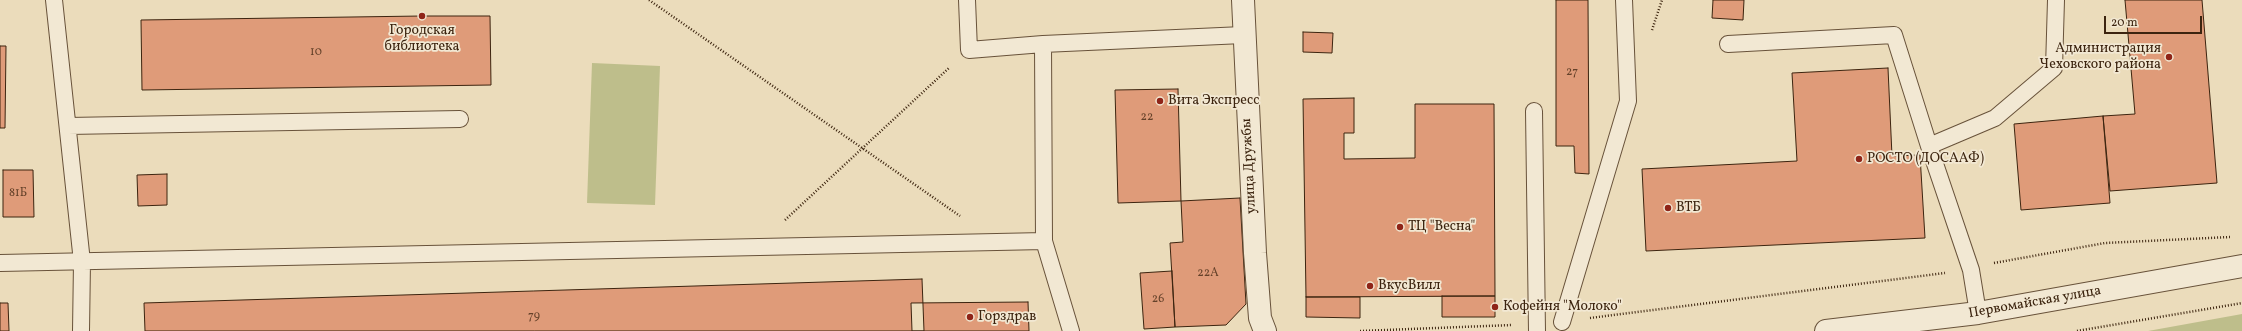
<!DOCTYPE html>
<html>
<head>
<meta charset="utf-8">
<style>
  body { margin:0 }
  #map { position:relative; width:2242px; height:331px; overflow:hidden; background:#ebdcbb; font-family:Vollkorn,serif }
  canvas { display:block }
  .scale { position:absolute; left:2104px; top:16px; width:98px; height:18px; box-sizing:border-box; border:2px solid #3c240f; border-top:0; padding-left:5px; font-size:12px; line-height:14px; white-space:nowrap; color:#3c240f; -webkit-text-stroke:3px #f2e8d3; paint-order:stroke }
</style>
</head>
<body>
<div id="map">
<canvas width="2242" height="331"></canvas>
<div class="scale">20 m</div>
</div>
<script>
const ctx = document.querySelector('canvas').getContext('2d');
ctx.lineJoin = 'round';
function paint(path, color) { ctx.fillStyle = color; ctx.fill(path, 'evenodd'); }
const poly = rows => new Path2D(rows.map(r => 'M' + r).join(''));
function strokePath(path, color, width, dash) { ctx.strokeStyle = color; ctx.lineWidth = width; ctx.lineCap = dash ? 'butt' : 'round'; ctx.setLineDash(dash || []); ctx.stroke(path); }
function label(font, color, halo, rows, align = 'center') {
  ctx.font = font + ' Vollkorn,serif'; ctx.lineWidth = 3.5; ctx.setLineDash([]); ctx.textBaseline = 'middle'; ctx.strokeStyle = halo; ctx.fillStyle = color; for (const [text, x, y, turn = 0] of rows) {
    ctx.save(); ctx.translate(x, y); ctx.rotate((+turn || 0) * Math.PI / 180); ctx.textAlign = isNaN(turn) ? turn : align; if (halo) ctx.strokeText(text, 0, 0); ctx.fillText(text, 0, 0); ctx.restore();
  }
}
paint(poly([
  [592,63,660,66,655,205,587,203],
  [2242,314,2242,331,2148,331]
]), '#bebe8b');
const building = poly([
  [1556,0,1588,0,1589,174,1575,173,1574,146,1556,146,1556,0],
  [1713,0,1744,0,1743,20,1712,18,1713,0],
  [2125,0,2202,0,2217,183,2110,191,2103,116,2135,114,2125,0],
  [422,16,490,16,491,85,142,90,141,20,422,16],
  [1303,32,1333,33,1332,53,1303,52,1303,32],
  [0,46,6,46,5,128,0,128,0,46],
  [1888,68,1892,156,1920,155,1925,238,1646,251,1642,169,1797,161,1792,73,1888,68],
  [1178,89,1181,201,1118,203,1115,90,1178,89],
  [1354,98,1354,133,1344,133,1344,159,1415,158,1415,104,1494,104,1495,296,1306,297,1303,99,1354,98],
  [2103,116,2110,203,2021,210,2014,124,2103,116],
  [3,170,33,170,34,217,3,217,3,170],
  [167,174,167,205,138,206,137,175,167,174],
  [1240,198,1246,304,1226,325,1175,327,1170,243,1183,242,1181,201,1240,198],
  [1172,271,1175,327,1144,329,1140,273,1172,271],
  [922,279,924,331,145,331,144,303,922,279],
  [1442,296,1495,296,1495,317,1442,317,1442,296],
  [1306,297,1360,297,1360,318,1306,317,1306,297],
  [1028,302,1029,331,912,331,911,303,1028,302],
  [0,303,8,303,9,331,0,331,0,303]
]);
paint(building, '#df9b79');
strokePath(building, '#3c240f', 1);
const service = poly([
  [54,0,82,262,81,331],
  [967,0,969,50,1043,44],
  [1728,44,1894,35,1929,146,1971,270,1978,313],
  [1534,111,1537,331],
  [68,126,460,119],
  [1929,146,1995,118,2054,68,2056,0],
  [0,263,1044,241],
  [1562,322,1628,101,1624,0],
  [1071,331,1044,241,1043,44,1243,35]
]);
const tertiary = poly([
  [1243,0,1255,253,1260,318,1265,331],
  [1826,331,1978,313,2242,266]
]);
strokePath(service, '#68523a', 18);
strokePath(tertiary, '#68523a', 24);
strokePath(poly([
  [649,0,960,216],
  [1652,30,1662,0],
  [785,220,950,67],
  [1994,263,2105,243,2230,237],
  [1590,318,1945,273],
  [1360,331,1512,325],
  [2077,331,2242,303]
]), '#3c240f', 2.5, [1, 2]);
strokePath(service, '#f2e8d3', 16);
strokePath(tertiary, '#f2e8d3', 22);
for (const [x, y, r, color] of [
  [422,16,4,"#8f2418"],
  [2169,57,4,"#8f2418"],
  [1160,101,4,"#8f2418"],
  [1859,159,4,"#8f2418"],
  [1668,208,4,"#8f2418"],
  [1400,227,4,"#8f2418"],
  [1370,286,4,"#8f2418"],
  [1495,307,4,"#8f2418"],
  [970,317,4,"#8f2418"]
]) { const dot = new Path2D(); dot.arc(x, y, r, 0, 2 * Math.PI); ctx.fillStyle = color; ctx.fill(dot); strokePath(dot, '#f2e8d3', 1.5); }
label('12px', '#65422a', null, [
  ["10",316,53],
  ["27",1572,73],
  ["22",1147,118],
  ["81Б",18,194],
  ["22А",1208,274],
  ["26",1158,300],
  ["79",534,317]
]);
label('14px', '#3c240f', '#f2e8d3', [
  ["Городская",422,31,"center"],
  ["библиотека",422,47,"center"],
  ["Администрация",2161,49,"right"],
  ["Чеховского района",2161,65,"right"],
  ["Вита Экспресс",1168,101],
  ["РОСТО (ДОСААФ)",1867,159],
  ["ВТБ",1676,208],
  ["ТЦ \"Весна\"",1408,227],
  ["ВкусВилл",1378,286],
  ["Кофейня \"Молоко\"",1503,307],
  ["Горздрав",978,317]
], 'left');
label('14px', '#3c240f', '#f2e8d3', [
  ["улица Дружбы",1250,166,-93],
  ["Первомайская улица",2035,303,-10]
]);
</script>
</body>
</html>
